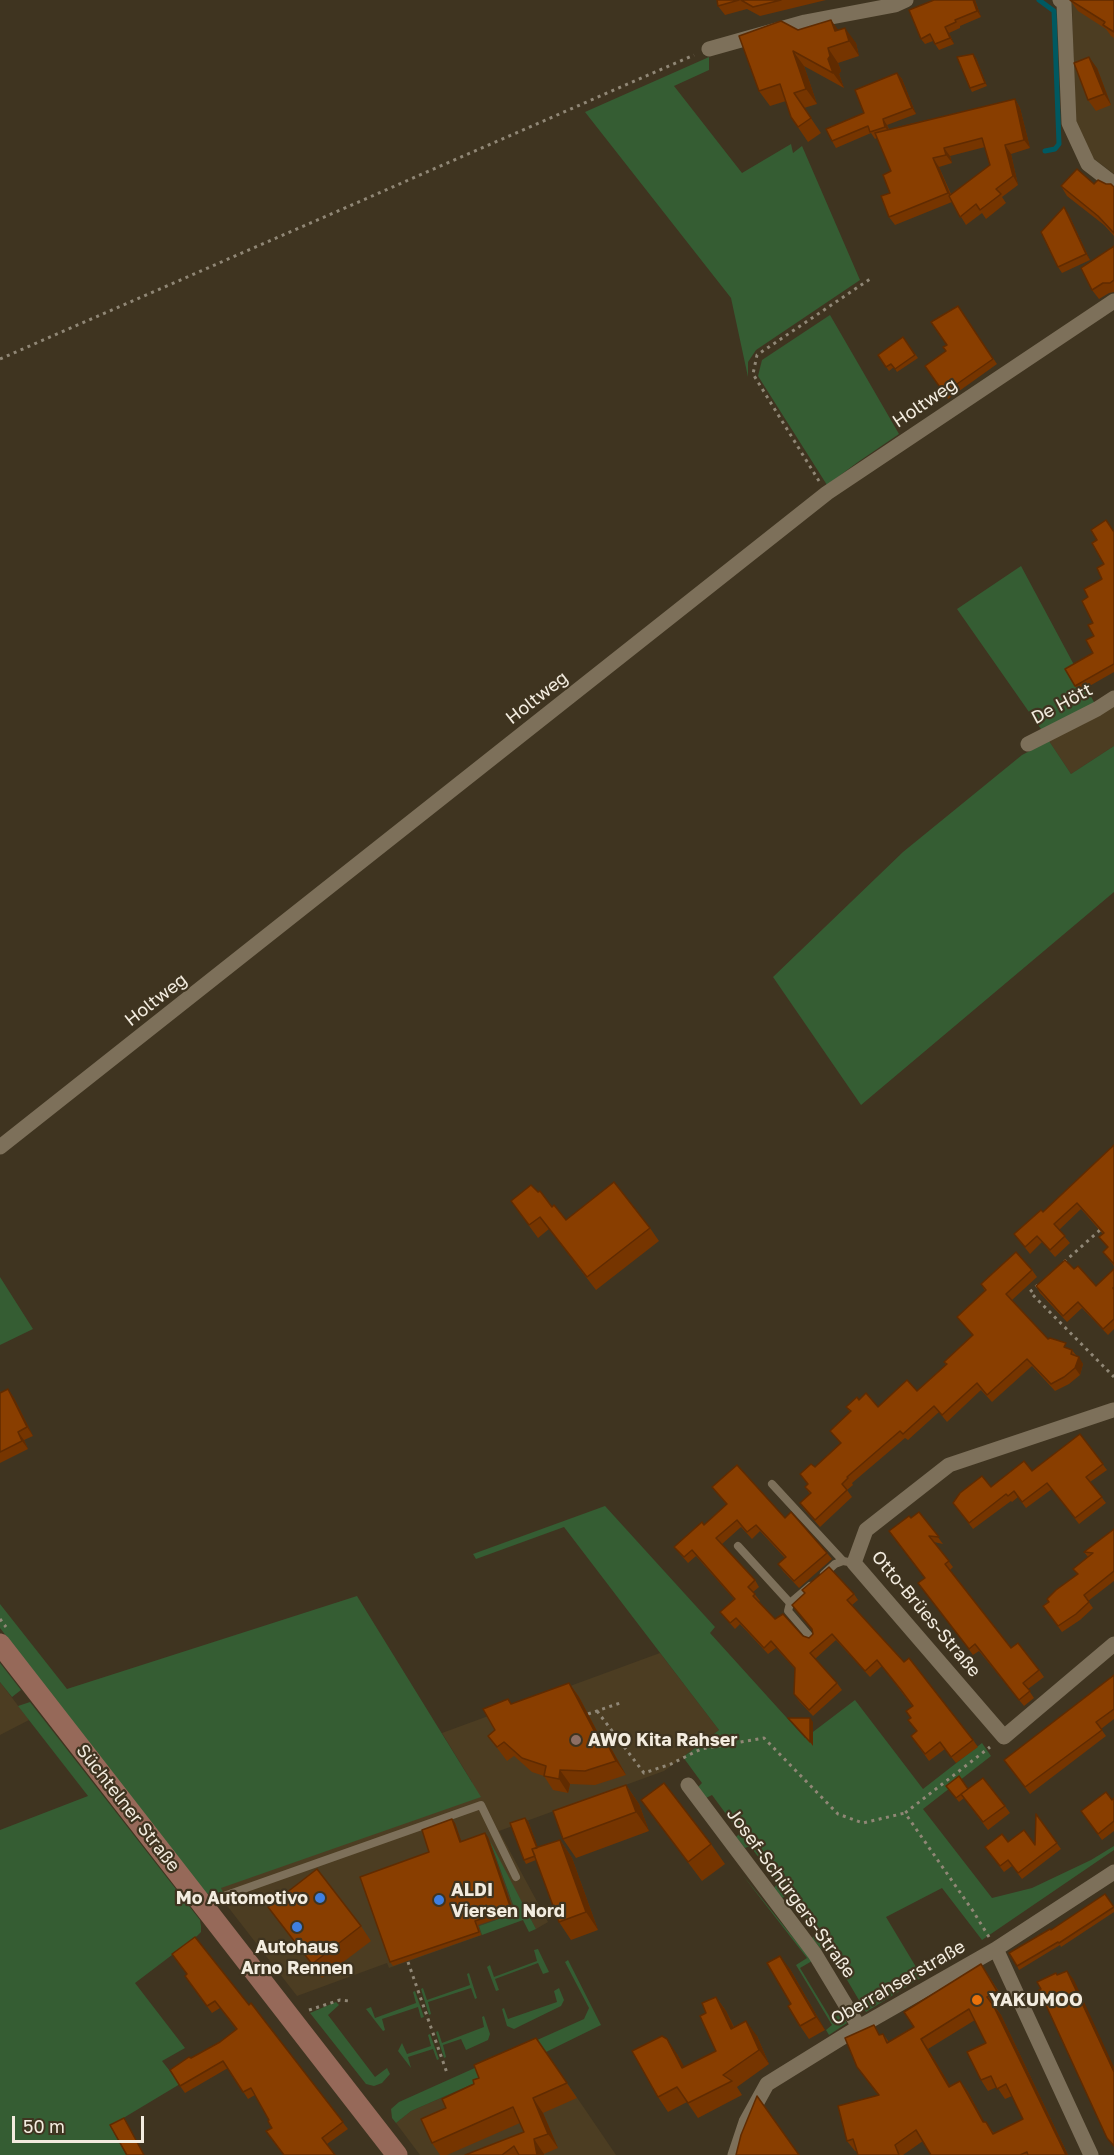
<!DOCTYPE html>
<html>
<head>
<meta charset="utf-8">
<style>
  body { margin:0 }
  #map { position:relative; width:1114px; height:2155px; overflow:hidden; background:#3f3420; font-family:"Golos Text",sans-serif }
  canvas { display:block }
  .scale { position:absolute; left:12px; top:2116px; width:132px; height:27px; box-sizing:border-box; border:3px solid #f3ecdf; border-top:0; padding-left:8px; font-size:18px; line-height:21px; white-space:nowrap; color:#f3ecdf; -webkit-text-stroke:4px #3f3420; paint-order:stroke }
</style>
</head>
<body>
<div id="map">
<canvas width="1114" height="2155"></canvas>
<div class="scale">50 m</div>
</div>
<script>
const ctx = document.querySelector('canvas').getContext('2d');
ctx.lineJoin = 'round';
function paint(path, color) { ctx.fillStyle = color; ctx.fill(path, 'evenodd'); }
const poly = rows => new Path2D(rows.map(r => 'M' + r).join(''));
function strokePath(path, color, width, dash) { ctx.strokeStyle = color; ctx.lineWidth = width; ctx.lineCap = dash ? 'butt' : 'round'; ctx.setLineDash(dash || []); ctx.stroke(path); }
function label(font, color, halo, rows, align = 'center') {
  ctx.font = font + ' "Golos Text",sans-serif'; ctx.lineWidth = 4.5; ctx.setLineDash([]); ctx.textBaseline = 'middle'; ctx.strokeStyle = halo; ctx.fillStyle = color; for (const [text, x, y, turn = 0] of rows) {
    ctx.save(); ctx.translate(x, y); ctx.rotate((+turn || 0) * Math.PI / 180); ctx.textAlign = isNaN(turn) ? turn : align; if (halo) ctx.strokeText(text, 0, 0); ctx.fillText(text, 0, 0); ctx.restore();
  }
}
paint(poly([
  [1114,0,1114,174,1089,155,1075,120,1072,1],
  [1114,704,1114,746,1071,774,1049,741],
  [660,1653,719,1730,664,1771,499,1831,548,1922,536,1929,492,1847,516,1913,479,1926,482,1935,389,1968,387,1963,297,1996,218,1894,223,1892,220,1888,472,1782,442,1733],
  [0,1682,29,1720,0,1735],
  [546,2052,616,2155,420,2155,396,2123,411,2111]
]), '#4c3d22');
paint(poly([
  [709,57,709,70,674,86,742,173,791,144,793,153,802,146,860,280,756,350,748,362,748,377,731,298,585,112],
  [830,315,899,434,858,462,827,485,758,376,762,360],
  [1021,566,1095,704,1043,732,957,609],
  [1049,741,1071,774,1114,746,1114,892,861,1105,773,977,903,852,1022,755],
  [0,1277,33,1329,0,1345],
  [605,1506,715,1627,710,1633,805,1738,855,1700,923,1789,982,1743,991,1756,923,1809,992,1898,1032,1888,1091,1860,1114,1846,1114,1850,982,1940,942,1888,886,1917,922,1977,866,2012,827,1946,821,1949,812,1938,817,1933,788,1895,782,1898,774,1888,778,1883,750,1846,745,1848,736,1837,740,1833,712,1795,706,1798,697,1788,702,1783,683,1757,719,1730,564,1527,476,1559,473,1554],
  [357,1596,481,1797,221,1888,223,1892,211,1896,201,1889,0,1628,0,1604,67,1689],
  [0,1663,21,1690,12,1697,0,1682],
  [30,1702,200,1920,201,1926,201,1932,197,1936,135,1983,185,2048,162,2061,180,2084,110,2126,126,2155,0,2155,0,1830,88,1796,18,1706],
  [490,1841,536,1929,529,1932,523,1920,482,1935,479,1926,516,1913],
  [741,1873,812,1961,800,1968,831,2019,841,2014,847,2023,829,2035,826,2030,832,2025,796,1965,807,1958],
  [538,1949,549,1972,543,1974,538,1963,495,1979,499,1990,496,1991,487,1967,490,1965,494,1977,537,1961,534,1950],
  [568,1960,601,2025,546,2052,411,2111,396,2123,392,2118,391,2109,399,2102,584,2019,589,2008,565,1962],
  [469,1973,477,1998,475,1999,471,1988,428,2002,431,2014,429,2015,421,1989,423,1988,427,2000,470,1985,467,1974],
  [559,1988,564,2000,561,2006,514,2029,507,2026,502,2009,504,2008,508,2019,557,2002,554,1991],
  [415,1991,424,2017,421,2018,418,2007,382,2019,385,2030,383,2031,366,2009,371,2007,375,2018,416,2003,413,1992],
  [336,2002,339,2005,328,2015,375,2077,387,2068,390,2074,382,2083,374,2086,366,2084,310,2013],
  [484,2016,490,2034,488,2040,466,2050,461,2039,443,2045,446,2057,444,2058,436,2032,438,2031,442,2043,484,2027,482,2017],
  [430,2034,439,2059,437,2060,433,2049,408,2057,411,2068,398,2051,402,2043,407,2054,431,2046,428,2035]
]), '#355d33');
strokePath(poly([
  [1039,0,1054,11,1059,144,1055,149,1045,151]
]), '#005961', 5);
strokePath(poly([
  [0,359,694,55],
  [819,481,753,374,757,355,873,277],
  [1064,1262,1101,1229],
  [1038,1285,1030,1292,1114,1377],
  [0,1619,6,1627],
  [597,1711,644,1773,671,1764,701,1749,764,1738,838,1814,863,1823,905,1813],
  [588,1714,623,1702],
  [989,1937,973,1911,905,1813,990,1747],
  [408,1962,447,2073],
  [309,2010,340,2000,349,2001]
]), '#908776', 3, [3, 4.5]);
strokePath(poly([
  [772,1484,843,1561],
  [738,1546,790,1603,810,1586],
  [824,1574,835,1564,843,1561,854,1563],
  [790,1603,788,1611,812,1639],
  [204,1903,481,1805,516,1877]
]), '#7d705a', 8);
strokePath(poly([
  [1060,0,1064,3,1069,123,1088,164,1114,184],
  [709,49,805,22,895,5,906,0],
  [1028,744,1097,709,1114,698],
  [0,1147,827,493,1114,301],
  [1113,1410,949,1465,866,1530,854,1563,1004,1737,1114,1644],
  [688,1785,815,1954,859,2027],
  [996,1949,1091,2155],
  [735,2155,746,2122,767,2084,859,2027,996,1949,1114,1872]
]), '#7d705a', 15);
strokePath(poly([
  [0,1644,397,2155]
]), '#966959', 21);
paint(poly([
  [717,0,826,0,760,16,747,9,725,15,718,6],
  [975,0,981,17,960,26,960,28,949,33,954,44,939,50,933,41,925,44,921,39],
  [1070,0,1114,0,1114,38,1111,36,1106,29,1078,11],
  [798,30,838,30,856,43,859,56,838,63,841,71,839,74,844,88,804,66,817,104,804,108,821,133,808,142,791,117,786,101,770,106,759,91],
  [976,58,987,86,972,92,970,88],
  [1097,68,1111,105,1096,111,1088,100],
  [897,73,902,79,916,114,887,125,889,129,1015,99,1020,108,1030,148,1011,154,1018,185,1002,197,1006,203,986,219,982,213,966,225,952,202,895,225,889,217,891,171,877,138,875,139,871,133,836,148,832,141,864,113],
  [985,147,990,165,951,194,939,167,952,163,950,156],
  [1094,184,1106,184,1114,187,1114,236,1104,225,1067,196,1061,186],
  [1068,213,1090,260,1062,273,1058,267],
  [1114,246,1114,292,1109,293,1099,299,1092,290],
  [958,306,997,364,948,399,925,366,946,351],
  [903,337,918,358,897,372,894,367,889,371,878,355],
  [1114,531,1114,672,1079,692,1075,686,1093,653,1093,623,1088,597,1102,579],
  [1114,1145,1114,1266,1103,1252,1108,1248,1099,1237,1103,1234,1081,1209,1059,1230,1070,1243,1055,1257,1042,1242,1030,1254,1014,1234,1043,1212],
  [538,1192,566,1220,650,1228,659,1241,596,1290,549,1229,538,1238,511,1201],
  [1074,1269,1096,1286,1114,1269,1114,1329,1108,1335,1082,1308,1067,1322,1040,1293,1036,1286],
  [1032,1270,1037,1277,1012,1300,1048,1339,1072,1350,1083,1364,1080,1375,1069,1384,1055,1391,1032,1366,992,1402,981,1390,947,1422,939,1412,908,1440,905,1438,852,1483,853,1485,847,1490,852,1497,820,1527,805,1510,800,1503,810,1494,805,1487,808,1484,800,1474,815,1467,841,1444,830,1431,850,1412,846,1407,859,1400,878,1407,917,1391,946,1365,944,1362,973,1336,957,1317,985,1291,981,1284],
  [8,1389,14,1398,33,1436,24,1440,28,1449,0,1463,0,1391,1,1393],
  [1080,1434,1107,1470,1090,1482,1106,1503,1079,1524,1052,1489,1026,1508,1018,1497,1012,1502,1011,1501,973,1529,953,1503,991,1487,1032,1471],
  [712,1487,785,1518,827,1553,832,1559,799,1588,783,1571,778,1564,785,1558,760,1531,752,1539,741,1527,722,1544,755,1580,759,1587,753,1592,760,1601,759,1602,775,1619,803,1636,809,1638,813,1634,813,1631,792,1605,805,1594,802,1590,854,1594,858,1600,852,1605,973,1740,978,1747,956,1763,945,1749,929,1761,911,1736,917,1731,908,1720,911,1718,912,1706,882,1666,870,1677,836,1640,815,1659,837,1683,842,1690,813,1716,799,1701,794,1694,795,1669,776,1648,768,1654,740,1624,735,1629,720,1612,734,1599,696,1556,688,1563,674,1547,704,1525,727,1505],
  [919,1512,943,1544,934,1542,953,1567,950,1570,1011,1648,1039,1670,1044,1677,1028,1689,1034,1698,1024,1706,979,1651,973,1655,923,1589,925,1578,911,1518],
  [1114,1529,1114,1581,1088,1601,1093,1608,1080,1620,1062,1632,1043,1606,1077,1574,1088,1557,1084,1552],
  [1114,1675,1114,1719,1101,1729,1106,1736,1030,1794,1004,1760],
  [569,1683,579,1697,600,1737,612,1750,626,1775,595,1785,570,1784,568,1793,553,1790,544,1776,532,1772,514,1756,507,1761,488,1736,495,1730,512,1704],
  [626,1785,639,1804,649,1831,576,1858,563,1839],
  [946,1786,968,1789,1005,1806,1010,1813,988,1830,964,1798,959,1802],
  [1114,1798,1114,1831,1102,1840,1081,1811,1112,1800],
  [641,1800,711,1844,725,1864,702,1881],
  [1036,1814,1061,1849,1022,1879,1012,1866,1004,1872,985,1847,1008,1842,1035,1845],
  [528,1821,538,1848,560,1840,572,1858,598,1930,571,1940,559,1922,536,1860,526,1864,524,1860],
  [455,1823,461,1841,488,1837,514,1913,478,1925,481,1935,393,1966,390,1962,429,1852],
  [1105,1894,1114,1907,1114,1912,1061,1947,1060,1945,1019,1970,1017,1966,1051,1930],
  [268,1907,361,1926,371,1941,322,1978],
  [981,1964,1005,2001,995,2007,1001,2015,1068,2155,931,2155,923,2141,903,2155,858,2155,856,2151,855,2151,847,2141,878,2095,857,2067,881,2035,883,2034,889,2042,914,2027],
  [975,2020,986,2043,981,2080,988,2091,997,2087,1005,2099,1012,2096,1023,2119,994,2133,984,2122,968,2092,960,2081,950,2086,928,2049],
  [790,1969,825,2030,809,2039,800,2026,791,2004],
  [185,1976,249,2005,348,2129,327,2144,272,2128,269,2120,255,2095,248,2099,228,2068,185,2093,180,2086,191,2058,220,2042,236,2029,220,2008,212,2013],
  [716,1997,726,2011,734,2027,757,2036,769,2064,737,2087,742,2095,698,2118,687,2102,668,2112,658,2097,677,2054,684,2067,716,2051,706,2013],
  [536,2038,577,2098,543,2113,558,2148,544,2154,544,2155,465,2155,524,2132,520,2123,447,2155,440,2155,432,2143,446,2108,474,2084,479,2078]
]), '#763500');
paint(poly([
  [973,0,975,0,981,17,977,11],
  [831,20,842,35,835,31],
  [945,27,949,33,954,44,950,38],
  [845,28,856,43,859,56,849,41],
  [828,48,838,63,841,71,839,74,844,88,833,73,828,59],
  [793,51,804,66,817,104,806,89],
  [973,54,976,58,987,86,985,83],
  [1089,57,1097,68,1111,105,1104,94],
  [897,73,902,79,916,114,912,108],
  [1015,99,1020,108,1030,148,1024,140],
  [883,119,887,125,890,133,885,127],
  [1005,145,1011,154,1018,185,1013,176],
  [944,148,950,156,952,163,946,155],
  [933,158,939,167,953,201,948,193],
  [1064,207,1068,213,1090,260,1086,254],
  [1079,1357,1083,1364,1080,1375,1075,1368],
  [8,1389,14,1398,33,1436,27,1427],
  [18,1432,24,1440,28,1449,22,1441],
  [569,1683,579,1697,608,1752,598,1738],
  [810,1718,813,1722,813,1746,810,1742],
  [603,1736,612,1750,626,1775,616,1761],
  [560,1770,570,1784,568,1793,559,1779],
  [626,1785,639,1804,649,1831,636,1812],
  [525,1818,528,1821,542,1858,539,1854],
  [452,1819,455,1823,463,1846,460,1842],
  [485,1833,488,1837,514,1913,511,1909],
  [560,1840,572,1858,598,1930,586,1912],
  [780,1956,790,1969,825,2030,816,2017],
  [1067,1971,1074,1980,1114,2067,1114,2072],
  [716,1997,726,2011,741,2043,731,2029],
  [993,2005,1001,2015,1068,2155,1066,2155],
  [746,2021,757,2036,769,2064,759,2050],
  [667,2039,677,2054,693,2082,682,2068],
  [921,2039,928,2049,957,2097,949,2087],
  [960,2081,968,2092,990,2132,983,2122],
  [533,2098,543,2113,558,2148,548,2134],
  [534,2139,544,2154,544,2155,537,2155]
]), '#602b00');
const building = poly([
  [717,0,739,0,718,6,717,0],
  [741,0,781,0,753,7,741,0],
  [934,0,973,0,977,11,955,20,956,22,945,27,950,38,935,44,930,34,921,39,909,10,934,0],
  [1070,0,1114,0,1114,32,1103,25,1105,22,1070,0],
  [831,20,835,31,845,28,849,41,828,48,830,56,828,59,833,73,793,51,806,89,794,93,811,118,798,127,791,117,780,84,759,91,739,36,781,21,798,30,831,20],
  [973,54,985,83,970,88,957,57,973,54],
  [1089,57,1104,94,1088,100,1074,63,1089,57],
  [897,73,912,108,883,119,885,127,870,132,868,126,832,141,826,129,864,113,855,90,897,73],
  [1015,99,1024,140,1005,145,1013,176,996,189,1001,194,980,210,976,204,960,217,949,196,990,165,982,138,944,148,946,155,933,158,948,193,889,217,881,196,890,193,883,175,891,171,875,133,1015,99],
  [1077,169,1094,184,1098,180,1106,184,1111,184,1114,187,1114,233,1098,216,1061,186,1077,169],
  [1064,207,1086,254,1058,267,1041,232,1064,207],
  [1114,246,1114,280,1110,283,1103,283,1092,290,1081,268,1114,246],
  [958,306,993,359,944,393,925,366,946,351,943,347,947,345,931,322,958,306],
  [903,337,915,355,895,369,891,364,886,367,878,355,903,337],
  [1106,520,1114,532,1114,664,1075,686,1065,669,1093,653,1086,640,1094,636,1088,625,1093,623,1082,601,1088,597,1084,589,1102,579,1097,568,1104,564,1092,543,1097,540,1091,530,1106,520],
  [1114,1145,1114,1264,1103,1252,1108,1247,1099,1237,1104,1233,1077,1203,1054,1224,1065,1236,1050,1250,1037,1236,1025,1247,1014,1234,1041,1210,1043,1212,1114,1145],
  [614,1182,650,1228,587,1277,540,1217,529,1225,511,1201,531,1185,538,1192,540,1191,552,1207,554,1205,566,1220,614,1182],
  [1016,1252,1032,1270,1006,1294,1048,1339,1050,1338,1066,1343,1064,1347,1072,1350,1071,1354,1079,1357,1075,1368,1064,1377,1051,1384,1027,1359,987,1395,977,1383,942,1415,934,1406,903,1434,900,1431,847,1477,848,1478,842,1484,847,1490,815,1520,800,1503,811,1493,805,1487,808,1484,800,1474,811,1464,815,1467,841,1443,830,1431,851,1411,846,1407,857,1397,859,1400,866,1393,878,1407,907,1380,917,1391,947,1364,944,1362,973,1335,957,1317,986,1290,981,1284,1016,1252],
  [1065,1260,1074,1269,1078,1266,1096,1286,1114,1269,1114,1287,1113,1288,1114,1290,1114,1319,1103,1329,1078,1302,1063,1316,1036,1286,1065,1260],
  [8,1389,27,1427,18,1432,22,1441,0,1452,0,1393,8,1389],
  [1080,1434,1103,1464,1086,1477,1102,1497,1075,1518,1047,1483,1022,1502,1014,1491,1008,1496,1006,1494,969,1523,953,1503,960,1493,982,1476,991,1487,1024,1461,1032,1471,1080,1434],
  [737,1465,785,1518,791,1512,827,1553,794,1581,778,1564,786,1557,756,1525,747,1532,737,1520,716,1538,755,1580,748,1587,755,1594,753,1596,775,1619,783,1614,803,1636,809,1638,813,1634,812,1629,792,1605,805,1593,802,1590,829,1567,854,1594,847,1600,904,1662,909,1658,973,1740,951,1757,940,1742,925,1754,911,1736,917,1731,908,1720,911,1718,906,1711,913,1706,901,1690,877,1660,865,1671,832,1634,810,1653,837,1683,809,1710,794,1694,795,1668,771,1641,764,1648,736,1618,730,1623,720,1612,735,1599,692,1550,684,1557,674,1547,702,1522,704,1525,727,1504,712,1487,737,1465],
  [919,1512,939,1537,929,1536,949,1561,945,1564,1011,1648,1018,1643,1039,1670,1023,1683,1030,1691,1019,1700,975,1644,969,1649,918,1583,925,1578,889,1531,909,1516,911,1518,919,1512],
  [1114,1529,1114,1571,1084,1595,1089,1602,1076,1614,1058,1626,1043,1606,1049,1602,1047,1599,1056,1590,1078,1574,1073,1569,1093,1553,1084,1552,1114,1529],
  [1114,1675,1114,1709,1096,1722,1102,1730,1025,1787,1004,1760,1114,1675],
  [569,1683,598,1738,603,1736,616,1761,585,1771,560,1770,559,1779,544,1776,546,1766,522,1758,504,1742,497,1747,488,1736,495,1730,483,1709,508,1699,511,1704,569,1683],
  [788,1718,810,1718,810,1742,788,1718],
  [959,1776,968,1789,956,1798,946,1786,959,1776],
  [983,1778,1005,1806,983,1822,961,1794,983,1778],
  [664,1783,711,1844,688,1862,641,1800,664,1783],
  [626,1785,636,1812,563,1839,553,1811,626,1785],
  [1106,1792,1112,1800,1114,1798,1114,1821,1098,1834,1081,1811,1106,1792],
  [1036,1814,1057,1843,1018,1873,1008,1860,1000,1866,985,1847,1002,1834,1008,1842,1024,1830,1035,1845,1036,1814],
  [525,1818,537,1848,532,1849,535,1856,524,1860,510,1823,525,1818],
  [452,1819,460,1842,485,1833,511,1909,475,1921,479,1932,390,1962,360,1877,429,1852,422,1830,452,1819],
  [560,1840,586,1912,559,1922,532,1849,560,1840],
  [317,1869,361,1926,312,1964,268,1907,317,1869],
  [1105,1894,1114,1907,1059,1943,1058,1942,1017,1966,1009,1953,1050,1929,1051,1930,1105,1894],
  [195,1937,249,2005,251,2003,264,2020,343,2122,322,2138,335,2155,284,2155,266,2131,272,2128,268,2121,269,2120,251,2088,243,2092,223,2061,180,2086,170,2070,189,2057,191,2058,220,2042,237,2029,215,2001,207,2006,185,1976,187,1974,172,1954,195,1937],
  [780,1956,816,2017,800,2026,788,2006,791,2004,767,1963,780,1956],
  [981,1964,997,1991,987,1997,993,2005,1066,2155,1028,2155,1027,2152,1020,2155,931,2155,916,2130,895,2145,899,2155,858,2155,853,2139,847,2141,838,2106,879,2095,857,2067,845,2038,874,2025,879,2035,883,2034,887,2043,914,2027,904,2012,981,1964],
  [969,2009,986,2043,967,2052,981,2080,991,2076,997,2089,1006,2084,1023,2119,993,2134,986,2122,983,2122,960,2081,949,2087,921,2039,969,2009],
  [1067,1971,1114,2072,1114,2146,1107,2138,1039,1990,1041,1989,1037,1982,1056,1973,1057,1975,1067,1971],
  [716,1997,731,2029,746,2021,759,2050,723,2075,732,2081,688,2103,677,2087,658,2097,632,2051,662,2036,667,2039,682,2068,716,2051,700,2016,706,2013,702,2003,716,1997],
  [536,2038,567,2083,533,2098,548,2134,534,2139,537,2155,519,2155,514,2146,502,2155,465,2155,524,2132,513,2107,432,2143,421,2119,446,2108,442,2099,474,2084,473,2080,479,2078,474,2065,536,2038],
  [757,2096,799,2155,736,2155,741,2135,757,2096],
  [124,2118,144,2155,127,2155,110,2125,124,2118]
]);
paint(building, '#893e00');
strokePath(building, '#602b00', 1.5);
for (const [x, y, r, color] of [
  [576,1740,6,"#8d6e63"],
  [320,1898,6,"#3f7fe0"],
  [439,1900,6,"#3f7fe0"],
  [297,1927,6,"#3f7fe0"],
  [977,2000,6,"#e8710a"]
]) { const dot = new Path2D(); dot.arc(x, y, r, 0, 2 * Math.PI); ctx.fillStyle = color; ctx.fill(dot); strokePath(dot, '#3f3420', 2); }
label('18px', '#f3ecdf', '#3f3420', [
  ["Holtweg",925,403,-34],
  ["Holtweg",537,698,-38],
  ["De Hött",1062,704,-28],
  ["Holtweg",156,1000,-38],
  ["Otto-Brües-Straße",926,1614,50],
  ["Süchtelner Straße",128,1808,52],
  ["Josef-Schürgers-Straße",791,1893,54],
  ["Oberrahserstraße",898,1983,-30]
]);
label('bold 18px', '#f3ecdf', '#3f3420', [
  ["AWO Kita Rahser",588,1740],
  ["ALDI",451,1890],
  ["Viersen Nord",451,1911],
  ["Mo Automotivo",308,1898,"right"],
  ["Autohaus",297,1947,"center"],
  ["Arno Rennen",297,1968,"center"],
  ["YAKUMOO",989,2000]
], 'left');
</script>
</body>
</html>
